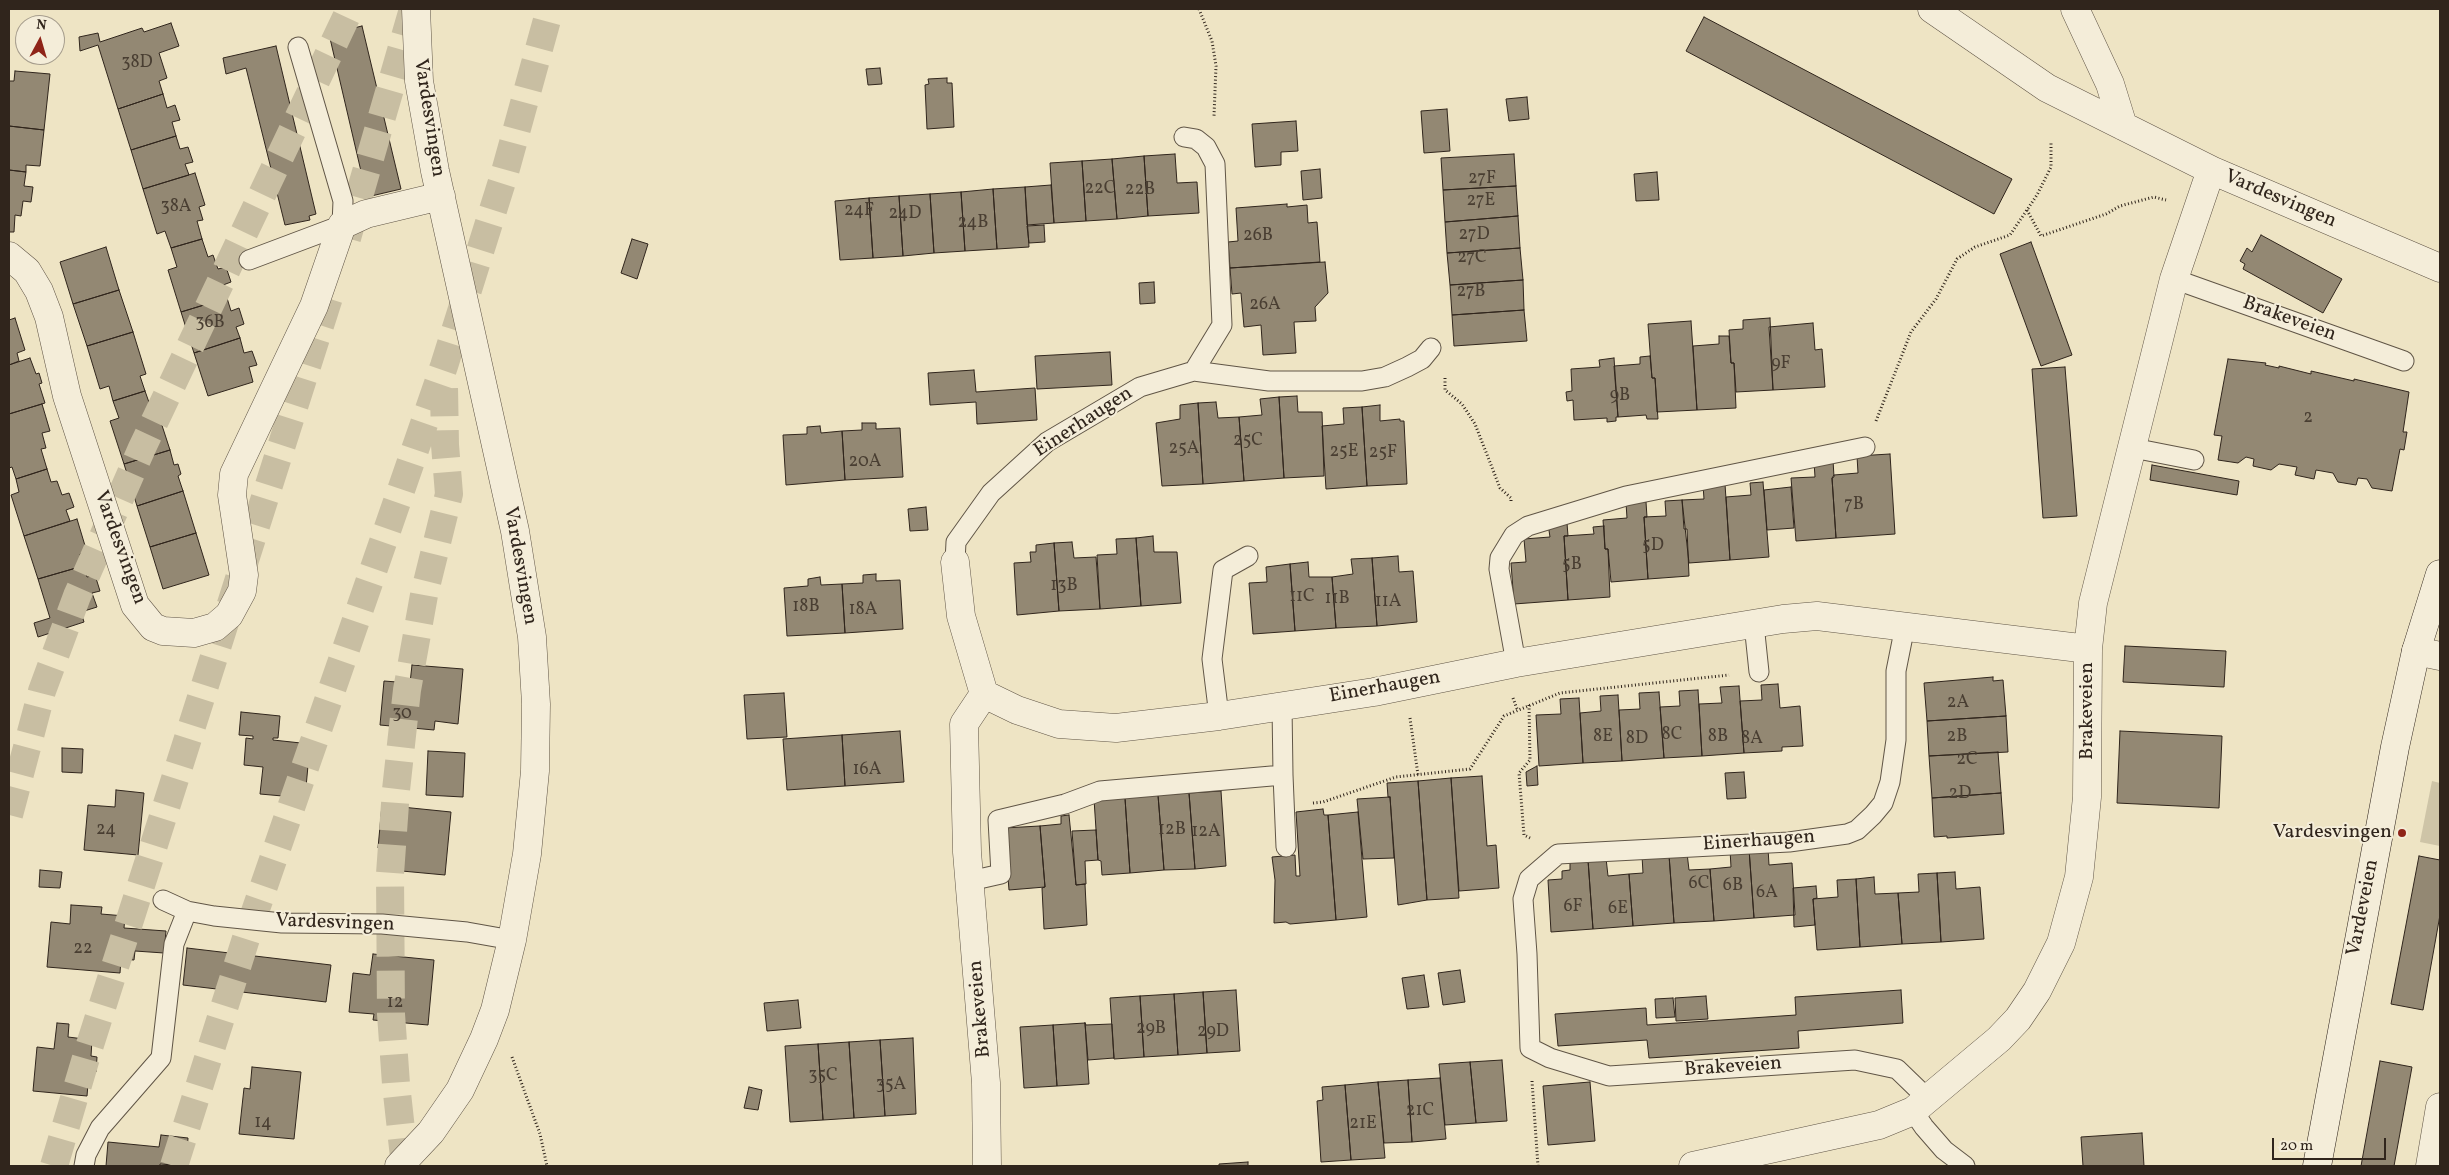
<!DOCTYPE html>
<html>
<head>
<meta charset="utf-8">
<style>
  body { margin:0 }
  #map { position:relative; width:2449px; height:1175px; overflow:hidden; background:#eee4c4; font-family:Vollkorn,serif }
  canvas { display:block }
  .frame { position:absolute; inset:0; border:10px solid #30251c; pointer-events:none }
  .north { position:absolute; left:15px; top:15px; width:50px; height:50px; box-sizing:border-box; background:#f4edd9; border:1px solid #a69d8d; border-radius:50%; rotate:6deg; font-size:14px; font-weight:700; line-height:20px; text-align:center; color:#30251c }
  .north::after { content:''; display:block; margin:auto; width:18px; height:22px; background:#8f2418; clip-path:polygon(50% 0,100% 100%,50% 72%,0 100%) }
  .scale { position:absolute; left:2272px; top:1138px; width:114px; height:22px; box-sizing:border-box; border:2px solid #30251c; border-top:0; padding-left:6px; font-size:15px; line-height:18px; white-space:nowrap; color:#30251c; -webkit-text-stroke:4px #f4edd9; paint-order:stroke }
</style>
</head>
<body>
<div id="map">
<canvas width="2449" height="1175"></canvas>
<div class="frame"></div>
<div class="north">N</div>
<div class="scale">20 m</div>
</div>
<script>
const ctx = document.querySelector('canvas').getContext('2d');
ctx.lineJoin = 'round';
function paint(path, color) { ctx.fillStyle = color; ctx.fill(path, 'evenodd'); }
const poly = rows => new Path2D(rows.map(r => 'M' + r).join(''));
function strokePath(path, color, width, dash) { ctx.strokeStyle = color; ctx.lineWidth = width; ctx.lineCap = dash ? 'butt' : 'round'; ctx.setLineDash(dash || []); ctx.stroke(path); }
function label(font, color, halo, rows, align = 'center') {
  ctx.font = font + ' Vollkorn,serif'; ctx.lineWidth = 4; ctx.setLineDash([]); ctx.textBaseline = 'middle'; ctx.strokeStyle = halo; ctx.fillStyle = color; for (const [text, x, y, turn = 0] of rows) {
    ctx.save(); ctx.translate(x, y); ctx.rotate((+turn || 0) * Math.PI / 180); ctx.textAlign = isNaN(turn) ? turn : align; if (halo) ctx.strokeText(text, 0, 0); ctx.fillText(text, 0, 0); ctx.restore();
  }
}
paint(poly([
  [2432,781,2440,783,2440,846,2420,842]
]), '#cec4a7');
const building = poly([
  [1704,17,2012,179,1994,214,1686,51,1704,17],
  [171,23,179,46,159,53,167,78,159,81,163,94,118,109,98,45,80,51,79,37,98,33,100,42,142,28,144,32,171,23],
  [362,26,401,189,367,197,329,34,362,26],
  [276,46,316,214,309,216,310,220,285,225,246,68,226,74,223,58,276,46],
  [880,68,882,84,868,85,866,69,880,68],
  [15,71,50,74,44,130,9,126,9,81,14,81,15,71],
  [947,78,947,83,952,83,954,127,927,129,925,85,929,84,928,79,947,78],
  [163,94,167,108,175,105,180,120,172,122,176,136,131,150,118,109,163,94],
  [1527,97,1529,119,1509,121,1506,99,1527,97],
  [1447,109,1450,151,1424,153,1421,111,1447,109],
  [1296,121,1298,151,1281,152,1281,165,1255,167,1252,124,1296,121],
  [9,126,44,130,40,166,26,165,26,172,9,170,9,126],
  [176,136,180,149,188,147,193,162,185,164,189,175,143,189,131,150,176,136],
  [1175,154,1177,183,1197,182,1199,213,1148,216,1144,156,1175,154],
  [1514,154,1516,186,1443,190,1441,158,1514,154],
  [1144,156,1148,216,1117,219,1112,159,1144,156],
  [1112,159,1117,219,1086,221,1082,161,1112,159],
  [1082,161,1086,221,1054,223,1050,163,1082,161],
  [1320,169,1322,198,1303,200,1301,171,1320,169],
  [9,170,26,172,24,186,33,187,31,202,23,201,21,216,15,215,14,232,9,232,9,170],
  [1657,172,1659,200,1636,201,1634,174,1657,172],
  [195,173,205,205,199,207,203,220,197,221,202,239,171,248,165,231,157,234,143,189,195,173],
  [1051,185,1054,223,1027,225,1025,187,1051,185],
  [1516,186,1518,216,1445,222,1443,190,1516,186],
  [1025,187,1029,247,997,249,993,189,1025,187],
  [993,189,997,249,965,251,961,192,993,189],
  [961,192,965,251,934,253,930,194,961,192],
  [930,194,934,253,903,256,899,196,930,194],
  [899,196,903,256,873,258,869,198,899,196],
  [869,198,873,258,840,260,835,201,869,198],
  [1287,204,1287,207,1307,205,1308,223,1317,222,1320,262,1230,268,1228,242,1238,241,1236,208,1287,204],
  [1518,216,1520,248,1447,253,1445,222,1518,216],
  [1044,225,1045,242,1029,243,1027,226,1044,225],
  [2261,235,2342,279,2323,313,2243,269,2245,264,2240,261,2247,248,2252,252,2261,235],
  [202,239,208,257,213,255,218,269,226,267,231,282,223,285,227,298,181,312,168,270,177,267,171,248,202,239],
  [632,239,648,244,637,279,621,273,632,239],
  [2031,242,2072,355,2041,366,2000,254,2031,242],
  [106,247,119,290,73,304,60,262,106,247],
  [1520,248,1523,280,1450,285,1447,253,1520,248],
  [1325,262,1328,293,1315,307,1316,321,1294,322,1296,353,1263,355,1261,325,1244,327,1241,293,1232,294,1230,268,1325,262],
  [1523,280,1524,310,1452,315,1450,285,1523,280],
  [1154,282,1155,303,1140,304,1139,283,1154,282],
  [119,290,133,332,87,346,73,304,119,290],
  [227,298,231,311,239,308,244,324,236,327,240,338,194,353,181,312,227,298],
  [1524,310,1527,341,1454,346,1452,315,1524,310],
  [15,318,25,350,17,353,19,361,9,365,9,320,15,318],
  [1770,318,1773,390,1736,392,1734,363,1731,363,1729,330,1743,329,1743,320,1770,318],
  [1691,321,1697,410,1657,412,1655,378,1652,378,1648,324,1691,321],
  [1813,323,1815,350,1822,349,1825,387,1773,390,1769,327,1813,323],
  [133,332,146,374,140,376,145,391,113,401,109,386,100,389,87,346,133,332],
  [1719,336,1729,336,1731,363,1734,363,1736,408,1697,410,1693,346,1719,344,1719,336],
  [240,338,244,353,252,351,257,365,249,367,253,382,208,396,194,353,240,338],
  [1110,352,1112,385,1037,389,1035,356,1110,352],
  [1650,356,1652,378,1655,378,1658,419,1647,419,1646,415,1618,417,1614,366,1640,364,1640,357,1650,356],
  [30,358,36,374,39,373,42,383,39,384,45,403,9,414,9,365,30,358],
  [1614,358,1618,417,1616,417,1616,421,1607,422,1607,418,1574,420,1573,400,1567,401,1566,392,1572,391,1571,369,1600,367,1599,360,1614,358],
  [2228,359,2266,363,2265,365,2279,368,2279,366,2311,374,2311,371,2354,381,2354,379,2409,392,2403,432,2407,432,2404,450,2400,449,2392,491,2372,488,2367,479,2358,478,2356,485,2338,482,2333,473,2316,470,2314,479,2295,475,2297,467,2279,464,2271,470,2253,466,2254,459,2246,457,2238,463,2218,460,2222,436,2214,435,2228,359],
  [2065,367,2077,516,2043,518,2032,369,2065,367],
  [974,370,976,392,1035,388,1037,420,977,424,976,402,930,405,928,373,974,370],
  [145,391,151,408,156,407,170,450,124,464,110,421,119,418,113,401,145,391],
  [1297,396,1298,412,1322,412,1324,476,1284,478,1279,397,1297,396],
  [1279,397,1284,478,1244,481,1239,417,1262,415,1260,399,1279,397],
  [1216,402,1218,418,1239,417,1244,481,1203,484,1198,403,1216,402],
  [1198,403,1203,484,1162,486,1156,423,1180,419,1180,405,1198,403],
  [42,404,50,431,42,433,46,448,41,449,47,469,16,479,12,467,9,468,9,414,42,404],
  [1380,405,1380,421,1400,419,1400,421,1404,421,1407,484,1367,486,1362,407,1380,405],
  [1362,407,1367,486,1326,489,1322,426,1344,424,1343,408,1362,407],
  [862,423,876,423,876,429,900,428,903,477,845,480,842,431,862,430,862,423],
  [820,426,821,433,842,431,845,480,786,485,783,435,807,434,807,427,820,426],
  [170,450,174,465,178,464,181,474,178,476,183,491,137,506,124,464,170,450],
  [1890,454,1895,534,1836,538,1832,478,1834,475,1858,473,1857,456,1890,454],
  [1833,460,1834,477,1832,478,1836,538,1796,541,1791,478,1815,477,1814,462,1833,460],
  [2152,465,2239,481,2237,495,2150,480,2152,465],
  [47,469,51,482,57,481,62,495,69,493,74,507,66,510,70,521,24,536,11,495,19,492,16,479,47,469],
  [1763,482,1769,557,1730,560,1726,497,1751,495,1750,483,1763,482],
  [1725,484,1730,560,1689,563,1682,500,1704,499,1703,485,1725,484],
  [1791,487,1794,528,1767,530,1764,490,1791,487],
  [183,491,196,533,150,547,137,506,183,491],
  [1682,500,1684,529,1687,529,1689,576,1648,579,1644,517,1666,516,1665,501,1682,500],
  [1646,502,1647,517,1644,517,1648,579,1611,582,1608,549,1605,549,1603,520,1627,518,1626,503,1646,502],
  [926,507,928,530,910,531,908,509,926,507],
  [77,519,86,549,87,552,80,554,83,566,38,579,24,536,77,519],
  [1567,523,1568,536,1564,536,1568,600,1514,604,1511,563,1526,562,1524,539,1550,537,1548,524,1567,523],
  [1604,526,1605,549,1608,549,1610,597,1568,600,1564,536,1594,534,1593,527,1604,526],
  [196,533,209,575,163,589,150,547,196,533],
  [1153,536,1154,552,1177,552,1181,603,1141,606,1136,538,1153,536],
  [1136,538,1141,606,1100,609,1097,555,1117,554,1116,539,1136,538],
  [1072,542,1074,558,1096,557,1100,609,1059,611,1054,543,1072,542],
  [1054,543,1059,611,1017,615,1014,563,1031,562,1030,552,1036,552,1036,545,1054,543],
  [1398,556,1399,572,1413,571,1417,622,1377,626,1372,558,1398,556],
  [1372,558,1377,626,1336,628,1332,577,1353,574,1351,559,1372,558],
  [1308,562,1309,577,1332,577,1336,628,1295,631,1290,564,1308,562],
  [1290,564,1295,631,1253,634,1249,583,1267,582,1266,567,1290,564],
  [83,566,87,577,95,575,100,591,92,593,97,607,81,612,84,622,38,637,34,623,50,618,38,579,83,566],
  [876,574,876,581,900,580,903,629,845,633,842,584,863,583,863,575,876,574],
  [820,577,821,585,842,584,845,633,787,636,784,588,808,586,808,579,820,577],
  [2125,646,2226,651,2224,687,2123,682,2125,646],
  [412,665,463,669,458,724,435,721,434,730,380,725,384,681,410,683,412,665],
  [1993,677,1993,681,2003,680,2006,716,1927,721,1924,683,1993,677],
  [1778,684,1780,708,1800,706,1803,746,1782,747,1782,751,1744,753,1740,701,1762,700,1761,685,1778,684],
  [1739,686,1744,753,1702,756,1699,704,1722,703,1720,687,1739,686],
  [1698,690,1702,756,1664,758,1660,707,1680,706,1679,691,1698,690],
  [1659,692,1664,758,1622,761,1619,710,1640,709,1639,693,1659,692],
  [784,693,787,737,747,739,744,695,784,693],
  [1618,695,1622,761,1583,763,1580,713,1601,711,1600,696,1618,695],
  [1579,698,1583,763,1539,766,1536,715,1561,714,1560,699,1579,698],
  [241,712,280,716,278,738,273,738,273,740,310,744,305,798,260,794,263,767,244,765,246,738,253,739,253,736,239,735,241,712],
  [2006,716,2008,752,1929,756,1927,721,2006,716],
  [900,731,904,782,845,786,842,735,900,731],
  [2120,731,2222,736,2219,808,2117,803,2120,731],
  [842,735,845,786,787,790,783,739,842,735],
  [62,748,83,749,82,773,62,772,62,748],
  [428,751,465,753,463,797,426,795,428,751],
  [1998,752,2001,793,1932,798,1929,756,1998,752],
  [1537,766,1538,785,1527,786,1526,772,1537,766],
  [1744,772,1746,798,1727,799,1725,773,1744,772],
  [1482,776,1487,846,1496,845,1499,888,1459,891,1451,778,1482,776],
  [1451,778,1459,898,1427,900,1418,781,1451,778],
  [1418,781,1427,900,1398,905,1390,797,1388,797,1387,783,1418,781],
  [116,790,144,793,138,855,84,850,88,805,115,807,116,790],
  [1221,791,1226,866,1195,869,1189,793,1221,791],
  [1189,793,1195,869,1164,870,1158,795,1189,793],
  [2001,793,2004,834,1947,838,1947,836,1934,837,1932,798,2001,793],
  [1158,795,1164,870,1130,873,1125,798,1158,795],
  [1390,797,1394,858,1363,859,1357,799,1390,797],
  [1125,798,1130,873,1102,875,1101,861,1098,860,1094,799,1125,798],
  [382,805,451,812,445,875,391,870,393,850,378,848,382,805],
  [1323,809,1324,815,1328,815,1336,920,1290,924,1286,922,1274,923,1275,880,1272,857,1295,855,1296,876,1300,876,1296,812,1323,809],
  [1358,812,1367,917,1336,920,1328,815,1358,812],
  [1069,815,1076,885,1085,884,1087,925,1044,929,1042,888,1045,887,1040,826,1061,824,1061,816,1069,815],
  [1040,826,1045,887,1009,890,1004,828,1040,826],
  [1096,830,1098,860,1085,861,1086,884,1076,885,1072,831,1096,830],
  [1768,848,1769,865,1792,863,1795,915,1754,918,1749,849,1768,848],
  [1749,849,1754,918,1714,921,1710,869,1731,867,1730,850,1749,849],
  [1687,853,1689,870,1710,869,1714,921,1674,923,1669,855,1687,853],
  [1669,855,1674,923,1633,926,1629,874,1643,873,1642,856,1669,855],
  [2419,856,2440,860,2440,915,2423,1010,2391,1004,2419,856],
  [1606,858,1608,876,1629,874,1633,926,1593,929,1588,860,1606,858],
  [1588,860,1593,929,1551,932,1548,880,1562,879,1562,871,1570,870,1570,861,1588,860],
  [40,870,62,872,60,888,39,887,40,870],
  [1955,872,1956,889,1980,887,1984,939,1941,942,1937,873,1955,872],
  [1937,873,1941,942,1902,944,1898,893,1919,892,1918,874,1937,873],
  [1874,877,1875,894,1898,893,1902,944,1860,947,1856,879,1874,877],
  [1856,879,1860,947,1817,950,1813,899,1838,897,1837,880,1856,879],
  [1816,886,1817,898,1813,899,1815,925,1794,927,1793,888,1816,886],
  [71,905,102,907,101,914,125,916,124,928,166,931,164,953,135,951,134,960,121,959,120,973,47,967,51,922,70,924,71,905],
  [187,948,331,965,326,1002,183,985,187,948],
  [373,954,434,960,428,1025,373,1020,374,1014,349,1012,353,973,370,975,373,954],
  [1460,970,1465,1002,1443,1005,1438,973,1460,970],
  [1424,975,1429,1007,1407,1009,1402,978,1424,975],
  [1236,990,1240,1051,1207,1053,1203,992,1236,990],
  [1901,990,1903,1023,1798,1031,1799,1048,1649,1058,1647,1040,1558,1046,1555,1014,1646,1008,1647,1025,1796,1015,1795,997,1901,990],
  [1203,992,1207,1053,1178,1055,1174,994,1203,992],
  [1174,994,1178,1055,1144,1057,1140,996,1174,994],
  [1140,996,1144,1057,1114,1059,1110,998,1140,996],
  [1706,996,1708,1019,1676,1021,1675,998,1706,996],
  [1673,998,1675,1017,1656,1018,1655,999,1673,998],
  [798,1000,801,1028,767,1031,764,1003,798,1000],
  [57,1023,69,1024,68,1037,92,1040,91,1056,97,1057,96,1072,89,1072,87,1096,33,1091,37,1047,54,1049,57,1023],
  [1085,1023,1089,1084,1057,1086,1053,1025,1085,1023],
  [1085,1023,1086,1025,1112,1024,1114,1058,1088,1060,1085,1023],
  [1053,1025,1057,1086,1024,1088,1020,1027,1053,1025],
  [913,1038,916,1114,885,1116,880,1040,913,1038],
  [880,1040,885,1116,854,1118,849,1042,880,1040],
  [849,1042,854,1118,823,1120,818,1044,849,1042],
  [818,1044,823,1120,790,1122,785,1046,818,1044],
  [1502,1060,1507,1121,1476,1123,1470,1062,1502,1060],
  [2380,1061,2412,1067,2394,1166,2361,1166,2380,1061],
  [1470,1062,1476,1123,1445,1125,1439,1064,1470,1062],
  [252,1067,301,1072,294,1139,239,1134,244,1088,250,1089,252,1067],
  [1440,1078,1446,1139,1412,1142,1408,1080,1440,1078],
  [1408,1080,1412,1142,1384,1143,1378,1082,1408,1080],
  [1378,1082,1385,1158,1351,1160,1345,1085,1378,1082],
  [1590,1082,1595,1141,1548,1145,1543,1086,1590,1082],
  [1345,1085,1351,1160,1321,1162,1317,1101,1323,1100,1322,1087,1345,1085],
  [749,1087,762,1090,758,1110,744,1108,749,1087],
  [2142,1133,2144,1166,2083,1166,2081,1137,2142,1133],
  [161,1135,188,1138,186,1166,160,1164,160,1166,106,1166,108,1142,159,1147,161,1135],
  [1248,1162,1248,1166,1219,1166,1219,1164,1248,1162]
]);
paint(building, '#938873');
strokePath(building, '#30251c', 1);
strokePath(poly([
  [347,238,413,9],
  [9,815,42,691,77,596,142,448,350,9],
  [54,1166,88,1051,331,291],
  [174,1166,249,929,444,366,505,172,550,9],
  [405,1166,396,1084,391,1014,390,874,396,790,407,690,424,595,449,494,445,445,444,387]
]), '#c8bea2', 28, [28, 14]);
const lane = poly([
  [1184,137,1196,139,1206,147,1215,164,1222,325,1194,371],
  [249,260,342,225,343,201,298,47],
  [2174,279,2404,361],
  [2133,448,2194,460],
  [955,562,956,542,991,493,1047,442,1140,387,1194,371,1269,381,1362,381,1385,377,1407,367,1422,359,1431,348],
  [1754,624,1759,672],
  [1905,626,1896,671,1896,740,1890,782,1883,803,1873,815,1857,830,1847,834,1789,842,1558,854,1529,879,1523,899,1527,954,1530,1048,1550,1058,1609,1076,1855,1060,1897,1069,1928,1099],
  [1516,663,1499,569,1500,558,1514,535,1528,526,1626,496,1865,447],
  [1219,716,1212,659,1223,570,1248,556],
  [1283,775,1286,847],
  [970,881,1001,874,998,820,1065,804,1100,791,1283,775,1282,706],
  [163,900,187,911,214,916,282,923,382,924,467,932,512,940],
  [1913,1111,1924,1127,1944,1150,1965,1166],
  [84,1166,86,1155,100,1128,161,1058,174,944,187,911]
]);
const street = poly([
  [1932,9,2047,88,2211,170,2440,268],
  [2075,9,2110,84,2123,126],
  [9,256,27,271,39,291,49,317,67,396,135,605,153,627,163,631,194,633,215,627,229,615,242,591,244,575,232,495,234,474,314,306,342,225,366,214,441,196],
  [955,562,961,616,984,694,1017,710,1059,724,1116,728,1219,716,1374,692,1516,663,1783,619,1817,616,2088,649],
  [2416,651,2440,656],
  [984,694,964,724,967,852,986,1083,987,1166],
  [399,1166,431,1132,460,1090,484,1039,495,1010,512,940,527,854,535,771,536,704,532,637,515,531,435,171,419,81,416,9],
  [1693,1166,1879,1125,1913,1111,1999,1039,2018,1019,2037,991,2061,943,2079,877,2087,797,2088,649,2093,603,2174,279,2211,170],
  [2430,1166,2440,1107]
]);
const secondary = poly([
  [2317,1166,2395,747,2416,651,2440,574]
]);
strokePath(lane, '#605546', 21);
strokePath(street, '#605546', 29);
strokePath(secondary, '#30251c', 29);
strokePath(poly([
  [1199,9,1212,41,1216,66,1214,116],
  [2027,210,2041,236,2106,214,2120,206,2154,197,2166,200],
  [1445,378,1445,390,1462,404,1475,424,1500,488,1511,498,1511,503],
  [1876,421,1911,332,1936,299,1957,259,1975,247,2010,235,2037,195,2051,167,2051,143],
  [1513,698,1517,709],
  [1529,705,1530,760,1519,773,1524,835,1530,838],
  [1410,718,1418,775],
  [1313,803,1323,802,1396,777,1470,769,1504,716,1560,693,1729,675],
  [512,1057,540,1134,547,1166],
  [1532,1081,1538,1166]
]), '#30251c', 3, [1, 2.5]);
strokePath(lane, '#f4edd9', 19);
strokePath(street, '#f4edd9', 28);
strokePath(secondary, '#f4edd9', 28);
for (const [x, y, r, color] of [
  [2402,833,5,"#8f2418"]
]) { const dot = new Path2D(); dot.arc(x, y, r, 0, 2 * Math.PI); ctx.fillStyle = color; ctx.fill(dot); strokePath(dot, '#f4edd9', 2); }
label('18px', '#493e32', null, [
  ["38D",137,64],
  ["27F",1482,180],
  ["22C",1100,190],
  ["22B",1140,191],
  ["27E",1481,202],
  ["38A",176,208],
  ["24F",859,212],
  ["24D",905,215],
  ["24B",973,224],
  ["27D",1474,236],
  ["26B",1258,237],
  ["27C",1472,259],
  ["27B",1471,293],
  ["26A",1265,306],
  ["36B",210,324],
  ["9F",1781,365],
  ["9B",1620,397],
  ["2",2308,419],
  ["25C",1248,442],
  ["25A",1184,450],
  ["25E",1344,453],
  ["25F",1383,454],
  ["20A",865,463],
  ["7B",1854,506],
  ["5D",1653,547],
  ["5B",1572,566],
  ["13B",1064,587],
  ["11C",1302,598],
  ["11B",1337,600],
  ["11A",1388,603],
  ["18B",806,608],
  ["18A",863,611],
  ["2A",1958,704],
  ["30",402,715],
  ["8C",1672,736],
  ["8E",1603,738],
  ["8B",1718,738],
  ["2B",1957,738],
  ["8D",1637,740],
  ["8A",1752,740],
  ["2C",1967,761],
  ["16A",867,771],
  ["2D",1960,795],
  ["24",106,831],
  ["12B",1172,831],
  ["12A",1206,833],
  ["6C",1699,885],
  ["6B",1733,887],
  ["6A",1767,894],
  ["6F",1573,908],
  ["6E",1618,910],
  ["22",83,950],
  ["12",395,1004],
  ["29B",1151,1030],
  ["29D",1213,1033],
  ["35C",823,1077],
  ["35A",891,1086],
  ["21C",1420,1112],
  ["14",263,1124],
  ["21E",1363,1125]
]);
label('20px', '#30251c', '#f4edd9', [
  ["Vardesvingen",428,118,81],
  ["Vardesvingen",2280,200,23],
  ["Brakeveien",2289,320,20],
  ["Einerhaugen",1084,423,-33],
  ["Vardesvingen",119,548,70],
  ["Vardesvingen",519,566,80],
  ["Einerhaugen",1385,688,-10],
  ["Brakeveien",2088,711,-90],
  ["Einerhaugen",1759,842,-4],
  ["Vardeveien",2364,908,-79],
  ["Vardesvingen",335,924,2],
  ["Brakeveien",981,1009,-95],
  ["Brakeveien",1733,1068,-4]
]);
label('20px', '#30251c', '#f4edd9', [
  ["Vardesvingen",2392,833]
], 'right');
</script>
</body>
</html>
